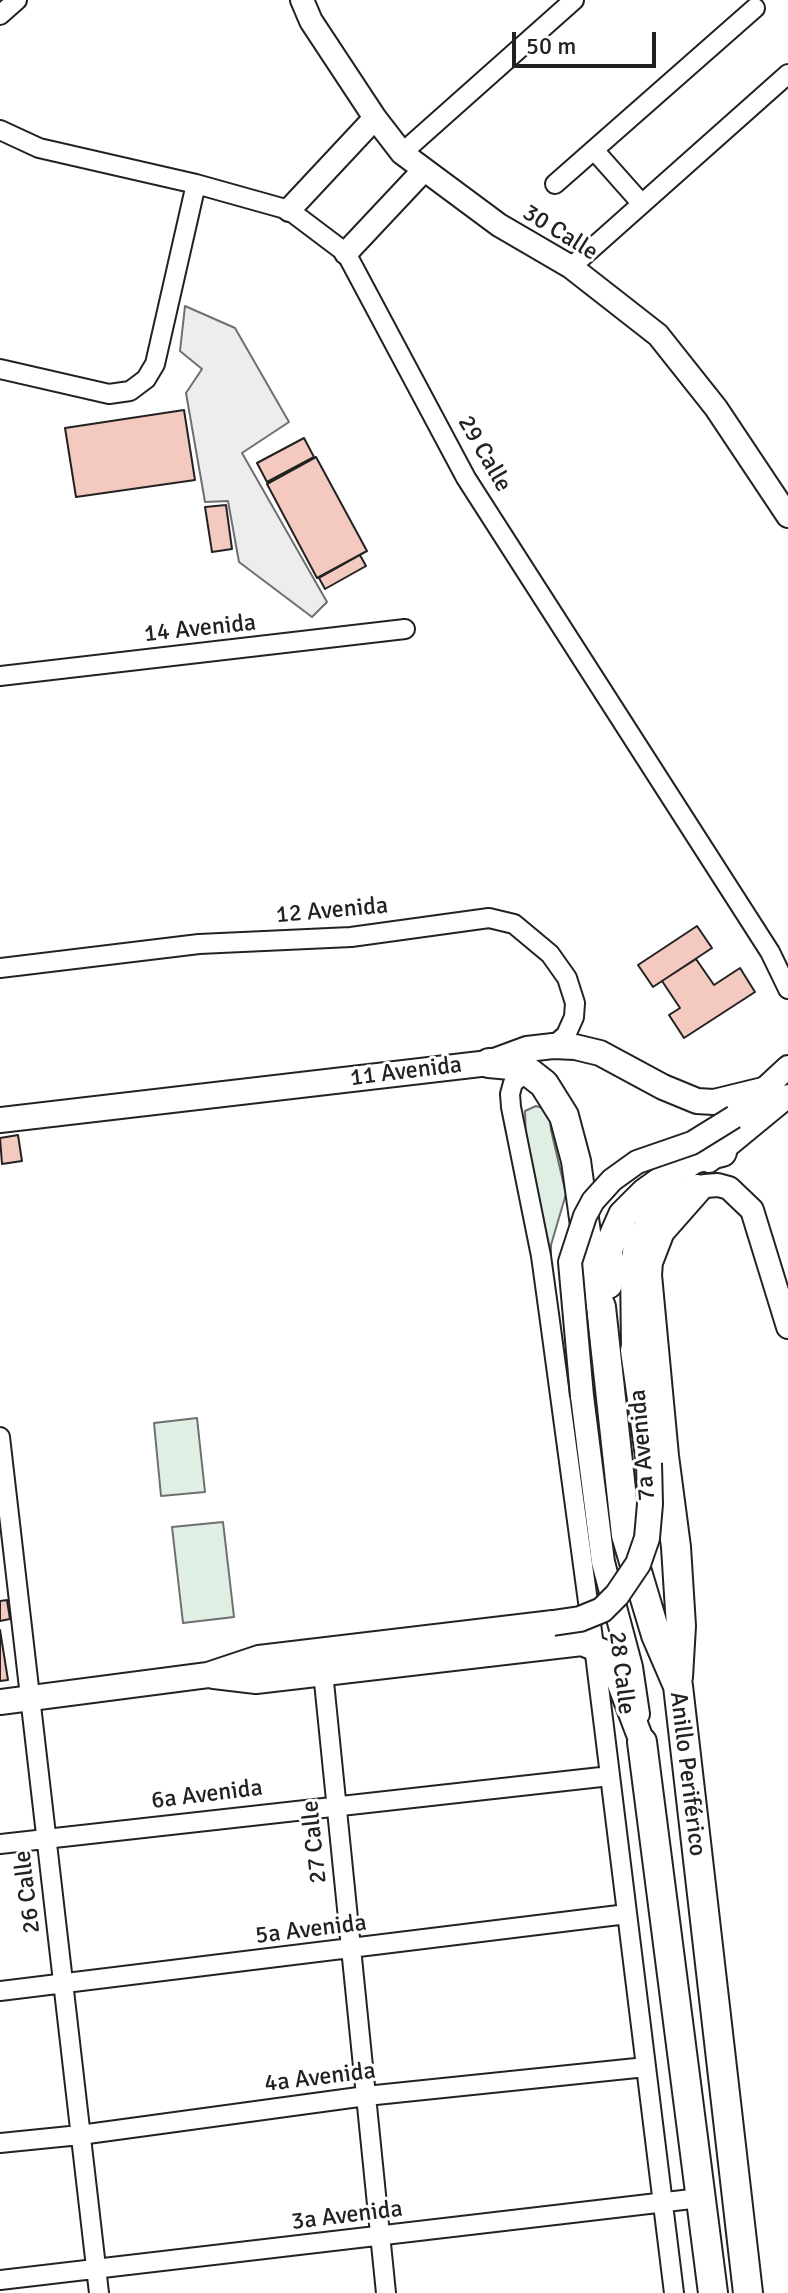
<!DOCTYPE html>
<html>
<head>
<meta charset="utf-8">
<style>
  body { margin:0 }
  #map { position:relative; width:788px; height:2293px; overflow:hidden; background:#fff; font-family:Signika,sans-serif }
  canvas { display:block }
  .scale { position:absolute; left:512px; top:32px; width:144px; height:36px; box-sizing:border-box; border:4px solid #222; border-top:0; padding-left:10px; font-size:24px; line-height:28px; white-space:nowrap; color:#222; -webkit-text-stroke:6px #fff; paint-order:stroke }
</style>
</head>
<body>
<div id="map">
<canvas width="788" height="2293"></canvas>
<div class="scale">50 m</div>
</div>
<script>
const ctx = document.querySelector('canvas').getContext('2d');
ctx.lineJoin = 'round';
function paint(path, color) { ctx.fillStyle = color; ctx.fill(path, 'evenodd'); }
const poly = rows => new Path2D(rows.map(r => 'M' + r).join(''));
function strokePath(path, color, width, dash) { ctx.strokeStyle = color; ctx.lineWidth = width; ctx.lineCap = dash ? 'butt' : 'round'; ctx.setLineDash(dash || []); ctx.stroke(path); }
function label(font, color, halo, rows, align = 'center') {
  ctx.font = font + ' Signika,sans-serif'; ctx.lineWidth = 6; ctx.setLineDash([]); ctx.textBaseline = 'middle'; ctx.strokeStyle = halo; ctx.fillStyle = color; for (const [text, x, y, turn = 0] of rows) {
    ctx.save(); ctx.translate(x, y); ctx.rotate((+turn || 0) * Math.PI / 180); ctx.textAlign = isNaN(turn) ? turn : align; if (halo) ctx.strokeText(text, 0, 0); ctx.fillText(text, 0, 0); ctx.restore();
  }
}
const green = poly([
  [536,1106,549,1110,551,1130,566,1194,551,1245,551,1273,526,1145,525,1111,536,1106],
  [197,1418,205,1492,161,1496,154,1423,197,1418],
  [223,1522,234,1617,183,1623,172,1527,223,1522]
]);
paint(green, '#e0efe3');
strokePath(green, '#6f6f6f', 2);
const parking = poly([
  [185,306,235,328,289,422,242,453,327,602,312,617,239,562,228,501,205,502,186,393,202,369,180,351,185,306]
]);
paint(parking, '#ededed');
strokePath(parking, '#6f6f6f', 2);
const building = poly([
  [184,410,195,480,76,497,65,428,184,410],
  [304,438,314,457,267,482,257,463,304,438],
  [316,457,367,551,317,578,267,484,316,457],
  [226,505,232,549,212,552,205,507,226,505],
  [360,555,366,566,325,589,319,578,360,555],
  [697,926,712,948,653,987,638,965,697,926],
  [696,959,714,985,740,968,755,992,684,1038,669,1015,680,1008,662,981,696,959],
  [18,1135,22,1161,2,1164,0,1138,18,1135],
  [7,1600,10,1619,0,1621,0,1601,7,1600],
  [0,1630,8,1680,0,1681,0,1630]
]);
paint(building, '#f3c9c0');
strokePath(building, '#222', 2);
const minor = poly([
  [0,15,17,0],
  [0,130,39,148,196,184,289,210,346,253,466,478,770,952,788,989],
  [594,150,642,204],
  [402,153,574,0],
  [555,184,755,8],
  [571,267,788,74],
  [0,369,109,394,130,391,146,379,155,364,196,184],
  [0,676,405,629],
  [0,968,199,944,351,937,489,918,514,924,550,954,567,978,575,1003,574,1017,566,1035,553,1046],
  [528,1070,513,1083,510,1094,511,1107,541,1256,549,1314,594,1646,674,2293],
  [0,1437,99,2293],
  [323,1672,386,2293],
  [0,1844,610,1776],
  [0,1991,627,1914],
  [0,2143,80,2135,366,2096,646,2067],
  [0,2280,700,2198]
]);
const tertiary = poly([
  [302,0,311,21,375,118,402,153,499,225,571,267,658,335,716,408,788,516],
  [289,210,375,118],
  [346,253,423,171],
  [734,1117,788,1067],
  [709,1161,788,1096],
  [633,1350,632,1263,636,1241,646,1226,675,1198,705,1186,718,1185,729,1188,752,1210,788,1327],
  [582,1396,603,1562,631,1667,638,1714]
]);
const secondary = poly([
  [0,1120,489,1063,527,1049,553,1046,575,1047,600,1053,663,1087,697,1101,714,1102,763,1090],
  [633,1350,649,1463],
  [214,1676,256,1681,582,1643,606,1653,612,1663,642,1742],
  [0,1702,208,1675,259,1658,553,1623]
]);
const primary = poly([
  [489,1063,521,1066,544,1084,564,1116,576,1161,594,1290,601,1307,626,1535,656,1635,678,1686,748,2293],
  [608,1284,608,1249,623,1215,645,1193,680,1168,694,1159,722,1152],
  [678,1677,681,1626,676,1547,664,1456,647,1275,648,1262,660,1231,697,1189],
  [642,1742,713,2293]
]);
strokePath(minor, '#222', 22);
strokePath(tertiary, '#222', 26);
strokePath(secondary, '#222', 28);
strokePath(primary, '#222', 32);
strokePath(minor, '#fff', 18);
strokePath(tertiary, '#fff', 22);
strokePath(secondary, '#fff', 24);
strokePath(primary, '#fff', 28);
const tertiaryBridge = poly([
  [582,1396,570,1262,585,1216,593,1201,612,1180,637,1162,692,1143,734,1117]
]);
const secondaryBridge = poly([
  [553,1623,580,1619,602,1610,617,1595,638,1564,647,1538,650,1504,649,1463]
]);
strokePath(tertiaryBridge, '#222', 26, []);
strokePath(secondaryBridge, '#222', 28, []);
strokePath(tertiaryBridge, '#fff', 22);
strokePath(secondaryBridge, '#fff', 24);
label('24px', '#222', '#fff', [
  ["30 Calle",560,233,32],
  ["29 Calle",484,454,60],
  ["14 Avenida",200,629,-6],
  ["12 Avenida",332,911,-5],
  ["11 Avenida",406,1072,-7],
  ["7a Avenida",643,1445,-95],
  ["28 Calle",621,1673,83],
  ["Anillo Periférico",687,1774,83],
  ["6a Avenida",207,1795,-7],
  ["27 Calle",315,1842,-96],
  ["26 Calle",28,1892,-97],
  ["5a Avenida",311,1930,-7],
  ["4a Avenida",320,2078,-7],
  ["3a Avenida",347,2216,-7]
]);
</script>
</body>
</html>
